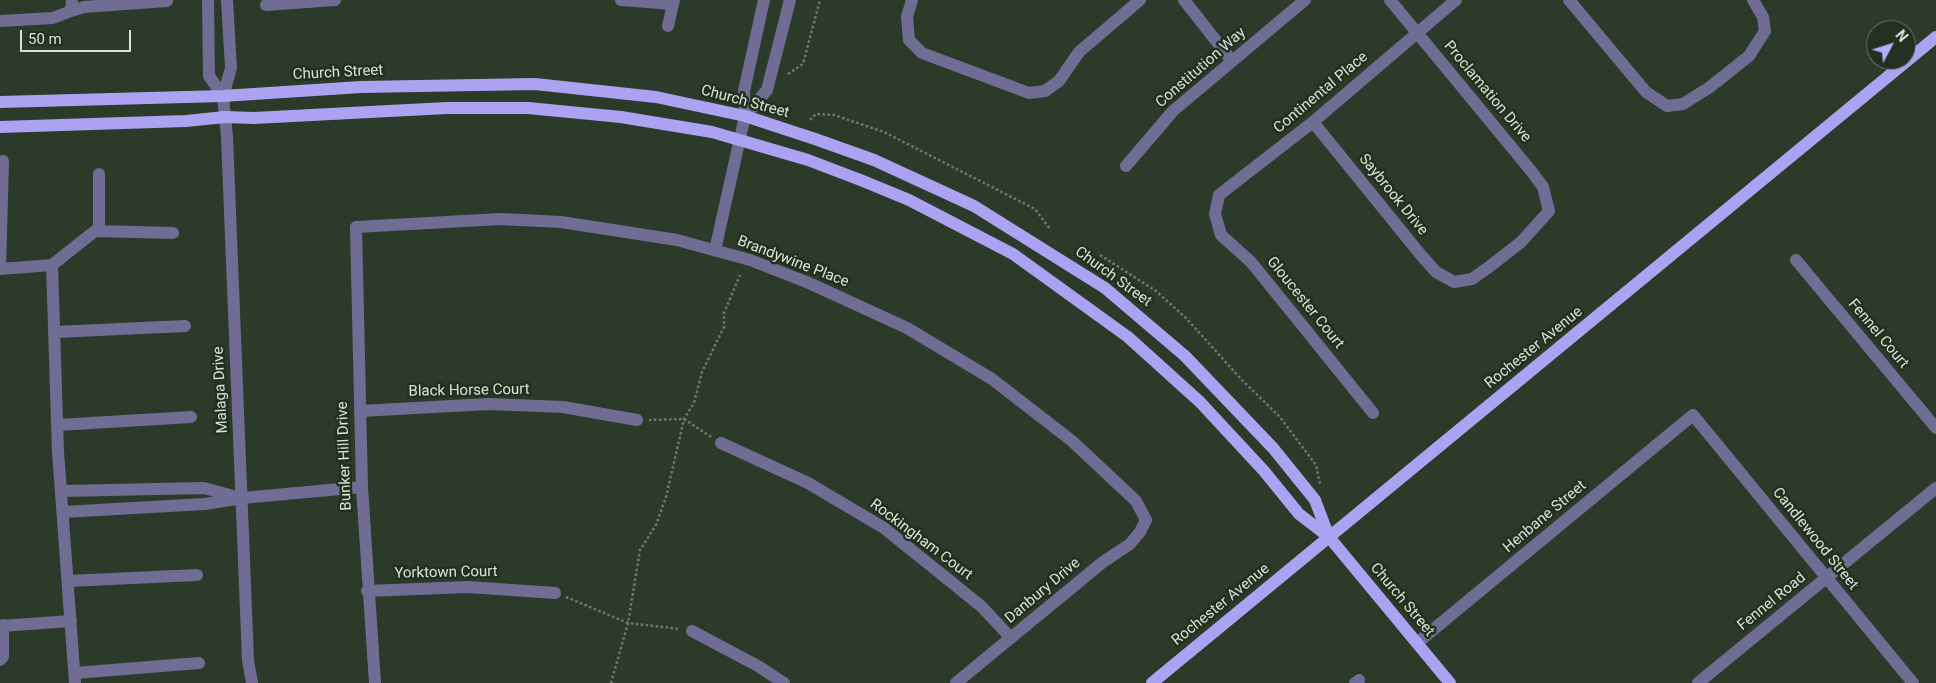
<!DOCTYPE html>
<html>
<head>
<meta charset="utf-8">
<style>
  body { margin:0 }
  #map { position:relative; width:1936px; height:683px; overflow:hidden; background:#2c3a2a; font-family:Roboto,sans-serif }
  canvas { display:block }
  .north { position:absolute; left:1866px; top:20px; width:50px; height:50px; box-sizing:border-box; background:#223020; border:1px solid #6b7769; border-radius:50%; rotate:50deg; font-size:14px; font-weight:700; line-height:20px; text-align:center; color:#d8e2d7 }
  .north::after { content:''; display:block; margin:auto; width:18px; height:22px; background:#b4acf9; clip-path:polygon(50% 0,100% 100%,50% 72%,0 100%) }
  .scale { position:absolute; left:20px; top:30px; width:111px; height:22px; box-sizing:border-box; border:2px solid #d8e2d7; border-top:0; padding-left:6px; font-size:15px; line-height:18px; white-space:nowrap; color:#d8e2d7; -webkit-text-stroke:4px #223020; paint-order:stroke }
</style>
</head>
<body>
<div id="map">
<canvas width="1936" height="683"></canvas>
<div class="north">N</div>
<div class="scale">50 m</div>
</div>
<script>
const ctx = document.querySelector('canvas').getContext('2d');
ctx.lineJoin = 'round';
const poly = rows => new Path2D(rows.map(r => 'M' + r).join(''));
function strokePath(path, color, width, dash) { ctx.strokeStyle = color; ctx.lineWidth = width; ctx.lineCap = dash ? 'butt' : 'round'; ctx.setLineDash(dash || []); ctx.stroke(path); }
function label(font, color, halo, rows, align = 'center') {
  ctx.font = font + ' Roboto,sans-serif'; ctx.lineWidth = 5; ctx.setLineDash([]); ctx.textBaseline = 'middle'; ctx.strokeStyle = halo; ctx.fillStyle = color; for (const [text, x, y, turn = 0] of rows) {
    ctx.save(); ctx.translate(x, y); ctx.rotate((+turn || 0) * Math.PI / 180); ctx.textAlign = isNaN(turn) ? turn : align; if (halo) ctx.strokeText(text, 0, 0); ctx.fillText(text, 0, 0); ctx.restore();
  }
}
strokePath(poly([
  [788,74,803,64,820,0],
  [810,120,816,114,834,115,884,132,1035,209,1050,229],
  [1100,255,1156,291,1186,318,1241,379,1279,416,1316,465,1320,484],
  [649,420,684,419,711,437],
  [566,597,628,623,680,629],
  [611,683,628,623,640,550,656,525,666,497,684,419,694,403,702,372,724,327,724,313,740,275]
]), '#6d7a6c', 2.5, [2.5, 2.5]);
strokePath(poly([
  [72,0,71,11,84,7,167,1],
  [208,0,209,76,223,96],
  [227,0,231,68,223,96,227,137,248,660,252,683],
  [621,0,673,4,674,0],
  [912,0,907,17,909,40,922,53,1029,93,1045,91,1059,81,1079,52,1140,0],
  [1184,0,1232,61],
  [1569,0,1646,92,1667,106,1683,104,1710,87,1749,56,1765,31,1763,17,1753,0],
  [266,5,335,0],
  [0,21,53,18,71,11],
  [668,26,673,4],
  [745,116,767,90,790,0],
  [1313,122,1420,254,1436,272,1454,282,1472,279,1489,267,1521,242,1549,211,1543,187,1532,172,1390,0],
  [1126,166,1173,111,1305,0],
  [99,174,99,231],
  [715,250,745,116,744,91,764,0],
  [1796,260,1936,428],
  [0,269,3,161],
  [0,269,52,265],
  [55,332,185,326],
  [360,411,489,404,563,407,637,420],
  [1373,413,1251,262,1221,235,1215,214,1219,195,1313,122,1456,0],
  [58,425,191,417],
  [721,443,808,483,884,528,981,606,1011,638],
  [62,491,204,488,237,497],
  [63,512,205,504,242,498,362,487],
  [68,581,197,575],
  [367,591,468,587,555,593],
  [0,626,71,621],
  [692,631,758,666,784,683],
  [1417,643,1693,415,1913,683],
  [0,660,3,657,3,625],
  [75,673,199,663],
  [75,683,58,452,52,265,95,231,173,233],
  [375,683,362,487,356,227,500,219,561,222,677,240,750,260,809,283,907,328,992,379,1072,441,1136,501,1146,520,1140,532,1130,544,1103,562,956,683],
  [1355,683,1359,680],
  [1698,683,1936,488]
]), '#706d94', 12);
strokePath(poly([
  [0,102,223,96,361,87,535,84,656,97,745,116,815,139,874,160,974,206,1105,288,1185,356,1273,448,1315,500,1329,537],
  [0,127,186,121,225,117,254,118,447,108,528,108,621,117,712,132,808,160,863,181,909,200,1013,254,1128,337,1200,402,1264,471,1299,514,1329,537,1450,683],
  [1152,683,1936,37]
]), '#aba3f2', 12);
label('15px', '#d8e2d7', '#223020', [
  ["Constitution Way",1201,68,-41],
  ["Church Street",338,73,-3],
  ["Proclamation Drive",1487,92,50],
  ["Continental Place",1321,93,-40],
  ["Church Street",745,102,15],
  ["Saybrook Drive",1393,195,51],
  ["Brandywine Place",793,262,21],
  ["Church Street",1113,277,36],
  ["Gloucester Court",1305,303,51],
  ["Fennel Court",1878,334,50],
  ["Rochester Avenue",1534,348,-39],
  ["Malaga Drive",221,390,-93],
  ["Black Horse Court",469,391,-1],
  ["Bunker Hill Drive",345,456,-92],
  ["Henbane Street",1545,517,-40],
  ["Candlewood Street",1815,539,51],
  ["Rockingham Court",921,540,37],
  ["Yorktown Court",446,573,-1],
  ["Danbury Drive",1043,591,-40],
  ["Church Street",1402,600,50],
  ["Fennel Road",1772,602,-39],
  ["Rochester Avenue",1221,605,-39]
]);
</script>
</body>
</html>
